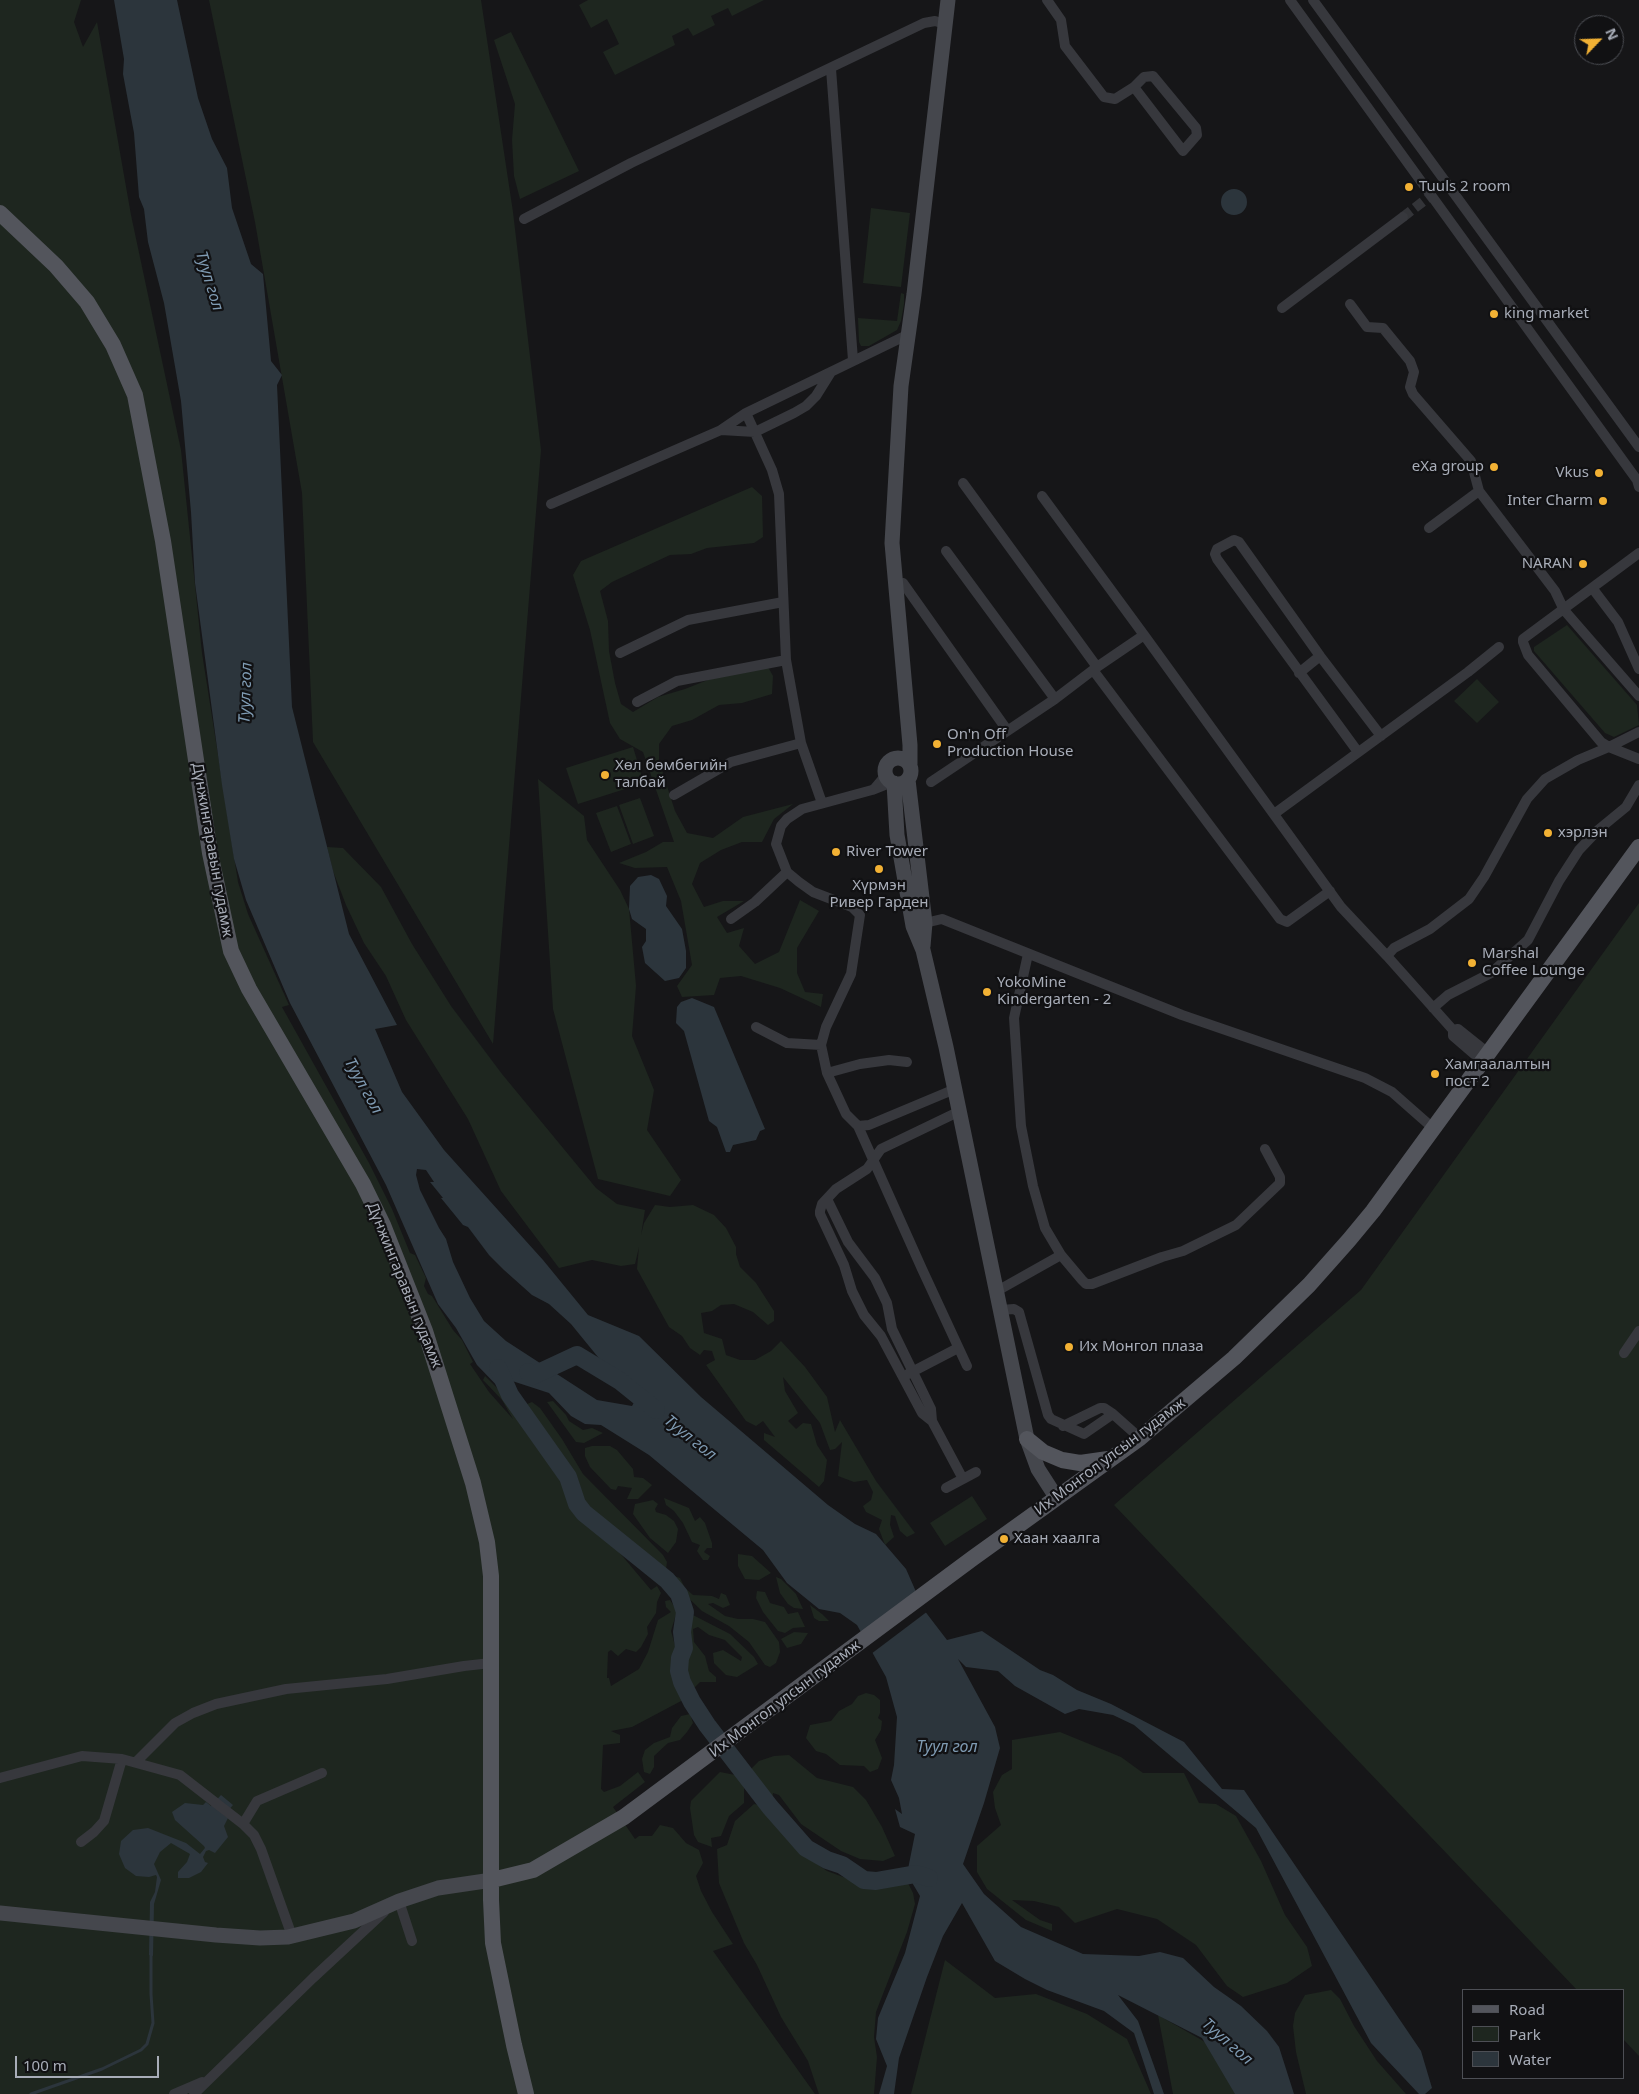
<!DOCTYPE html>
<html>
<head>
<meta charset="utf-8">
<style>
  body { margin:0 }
  #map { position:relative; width:1639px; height:2094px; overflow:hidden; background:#161618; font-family:"Noto Sans",sans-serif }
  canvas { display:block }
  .legend { position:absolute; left:1462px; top:1989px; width:162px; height:90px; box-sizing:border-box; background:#111113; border:1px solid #4d4f55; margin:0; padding:6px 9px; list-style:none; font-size:15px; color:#a8adb8 }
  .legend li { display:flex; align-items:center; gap:10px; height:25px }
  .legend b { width:25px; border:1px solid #4d4f55 }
  .north { position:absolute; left:1574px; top:15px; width:50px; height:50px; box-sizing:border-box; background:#111113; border:1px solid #4d4f55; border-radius:50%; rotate:66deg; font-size:14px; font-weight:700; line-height:20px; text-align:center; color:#a8adb8 }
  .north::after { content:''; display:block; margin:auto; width:18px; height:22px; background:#f2b134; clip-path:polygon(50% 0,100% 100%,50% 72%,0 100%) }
  .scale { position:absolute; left:15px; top:2056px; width:144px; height:22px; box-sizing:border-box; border:2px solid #a8adb8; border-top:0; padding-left:6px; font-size:15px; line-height:18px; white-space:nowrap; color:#a8adb8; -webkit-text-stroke:4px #111113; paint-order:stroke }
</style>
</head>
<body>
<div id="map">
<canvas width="1639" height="2094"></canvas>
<ul class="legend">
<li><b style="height:6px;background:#53555c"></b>Road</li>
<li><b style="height:14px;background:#1e261f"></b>Park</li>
<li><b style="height:14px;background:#2c353c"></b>Water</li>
</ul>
<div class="north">N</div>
<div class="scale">100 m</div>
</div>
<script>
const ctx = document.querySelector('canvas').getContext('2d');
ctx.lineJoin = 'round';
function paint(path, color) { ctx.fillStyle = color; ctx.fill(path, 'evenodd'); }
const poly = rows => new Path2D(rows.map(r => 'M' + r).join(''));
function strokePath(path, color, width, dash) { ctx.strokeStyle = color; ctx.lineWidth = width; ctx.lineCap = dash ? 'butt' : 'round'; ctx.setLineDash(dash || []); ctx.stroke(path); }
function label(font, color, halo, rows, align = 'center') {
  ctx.font = font + ' "Noto Sans",sans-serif'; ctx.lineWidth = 4.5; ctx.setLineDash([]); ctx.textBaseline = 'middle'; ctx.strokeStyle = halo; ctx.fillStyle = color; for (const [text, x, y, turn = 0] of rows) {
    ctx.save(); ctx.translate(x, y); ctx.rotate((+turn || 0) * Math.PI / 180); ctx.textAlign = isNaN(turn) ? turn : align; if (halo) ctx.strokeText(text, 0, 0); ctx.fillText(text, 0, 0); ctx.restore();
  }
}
paint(poly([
  [0,0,81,0,74,22,83,47,97,22,131,215,181,450,202,653,238,882,248,914,289,1005,282,1007,369,1163,392,1209,410,1253,415,1255,426,1278,424,1286,428,1294,432,1296,453,1330,462,1340,473,1362,470,1364,489,1392,513,1419,502,1400,485,1382,483,1380,485,1376,513,1404,563,1479,571,1500,577,1511,608,1539,651,1590,657,1586,661,1593,657,1602,656,1613,647,1627,648,1634,641,1647,636,1652,626,1649,618,1656,611,1650,608,1652,607,1678,609,1678,611,1686,639,1669,648,1652,658,1620,671,1612,666,1607,665,1601,670,1600,677,1611,671,1631,676,1649,676,1679,683,1700,632,1727,611,1731,620,1735,620,1743,603,1745,601,1789,604,1792,620,1786,638,1772,645,1782,613,1807,635,1839,639,1836,652,1836,660,1825,673,1828,686,1843,699,1850,703,1863,696,1876,701,1891,712,1912,733,1944,713,1951,815,2094,0,2094],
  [209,0,481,0,513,212,541,450,493,1044,313,742,302,493,255,222],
  [588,0,764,0,732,16,728,8,711,16,715,25,693,36,688,28,672,36,675,45,615,75,603,52,619,44,607,19,591,28,579,5],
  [511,32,579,171,520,199,514,176,512,140,515,104,494,40],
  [871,208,910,213,901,287,863,283],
  [901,293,904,294,904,304,901,321,897,330,869,346,861,346,859,342,858,318,897,321],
  [752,487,762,496,763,537,754,543,707,548,691,554,670,555,612,582,600,591,608,621,609,651,615,683,621,704,633,712,658,697,685,689,718,676,768,667,773,676,772,694,742,703,719,705,692,720,672,726,659,744,659,761,675,811,687,833,713,838,743,817,793,804,774,819,762,842,742,842,721,850,700,863,692,884,704,907,723,901,744,901,717,917,727,933,744,928,739,946,755,964,779,952,800,900,819,911,797,948,797,973,805,992,823,994,821,1007,780,988,741,976,720,978,714,995,682,997,677,986,692,965,681,901,667,867,635,868,619,863,646,852,663,842,674,842,643,752,620,739,610,723,590,630,573,575,581,561],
  [1567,625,1637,705,1639,725,1614,737,1605,733,1534,651,1534,647],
  [1477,679,1499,702,1477,723,1454,701],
  [633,747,644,783,578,804,566,768],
  [538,779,584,816,587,840,620,890,629,909,636,986,632,1036,654,1090,647,1130,681,1180,670,1196,598,1179,553,1009],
  [640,798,654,836,633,844,619,805],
  [617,806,631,844,611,852,596,813],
  [327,847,343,848,381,887,412,944,451,1006,502,1074,596,1188,617,1204,645,1210,641,1235,644,1223,655,1205,670,1207,693,1205,714,1215,726,1228,736,1247,736,1254,740,1267,756,1283,774,1311,774,1321,768,1325,753,1312,734,1304,721,1305,712,1311,701,1313,704,1333,722,1339,726,1355,740,1360,755,1360,771,1351,781,1341,805,1367,827,1397,835,1432,840,1420,876,1481,915,1533,907,1537,900,1531,895,1516,891,1515,890,1525,894,1537,885,1545,879,1529,882,1520,866,1512,863,1506,871,1500,873,1492,867,1480,854,1482,838,1476,842,1442,835,1449,830,1450,820,1423,783,1377,785,1391,798,1413,788,1421,796,1429,803,1423,811,1424,817,1445,827,1460,824,1481,819,1487,764,1440,764,1433,775,1437,763,1421,756,1426,746,1421,706,1365,715,1360,712,1351,704,1350,700,1355,690,1348,682,1336,669,1327,637,1269,639,1247,635,1264,621,1266,592,1260,559,1268,501,1191,468,1119,406,1020,386,976,364,943,346,905,333,871],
  [1639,903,1639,2056,1623,2039,1623,1990,1577,1990,1114,1505,1361,1290],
  [553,1401,566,1415,569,1421,583,1430,592,1428,603,1433,584,1443,576,1442,547,1402],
  [532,1402,540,1408,562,1439,583,1474,663,1555,667,1562,666,1569,619,1532,599,1521,587,1510,578,1496,577,1483,567,1463,547,1438,538,1421,529,1411,527,1404],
  [592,1446,610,1446,617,1450,633,1469,634,1477,643,1478,652,1485,638,1499,627,1499,632,1488,618,1486,616,1490,611,1489,590,1467,585,1456,585,1448],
  [972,1496,987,1519,945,1546,930,1523],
  [664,1498,689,1508,695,1521,700,1517,705,1523,712,1543,712,1548,707,1548,704,1552,710,1556,708,1560,703,1560,697,1551,700,1545,692,1542,683,1523,674,1511,666,1505],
  [653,1500,658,1504,655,1509,656,1512,666,1515,674,1521,678,1529,676,1542,668,1553,650,1538,633,1514,635,1504],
  [738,1554,752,1556,771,1573,759,1580,745,1579,738,1566],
  [674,1576,680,1578,685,1588,693,1595,712,1596,719,1599,721,1593,726,1595,730,1605,723,1608,713,1603,708,1604,725,1616,738,1619,753,1619,765,1622,779,1642,780,1652,776,1663,770,1667,765,1665,749,1642,729,1626,702,1611,674,1584],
  [776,1577,781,1579,796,1594,803,1609,794,1608,788,1604,780,1593],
  [757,1591,765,1592,770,1603,784,1607,788,1614,798,1612,805,1627,793,1628,785,1633,778,1631,763,1612,756,1598],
  [810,1605,822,1614,829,1621,819,1621,814,1618],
  [691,1614,730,1634,754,1657,758,1664,737,1677,726,1675,714,1663,713,1653,723,1650,741,1661,742,1657,725,1640,709,1635,698,1627,693,1629,694,1642,705,1656,709,1671,716,1677,716,1682,700,1682,695,1687,691,1687,686,1675],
  [794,1632,808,1633,801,1644,787,1648,781,1639],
  [866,1693,874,1695,880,1700,880,1713,878,1718,882,1721,881,1730,875,1740,882,1758,878,1769,870,1772,864,1766,840,1765,826,1754,816,1751,806,1738,810,1725,831,1721,839,1711,852,1704,858,1696],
  [690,1714,693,1723,687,1732,680,1740,668,1743,654,1756,654,1767,650,1774,644,1772,642,1759,645,1750,654,1743,670,1737,672,1728,681,1716],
  [1060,1732,1121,1757,1143,1773,1184,1773,1199,1803,1216,1804,1236,1816,1261,1861,1285,1915,1307,1947,1312,1966,1287,1983,1243,1997,1227,1986,1196,1945,1157,1919,1117,1909,1075,1923,1059,1907,1034,1901,1012,1900,1040,1920,1052,1924,1052,1931,1026,1920,987,1889,977,1872,977,1846,1001,1825,995,1808,993,1792,1002,1775,1012,1769,1012,1740],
  [789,1755,817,1778,853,1787,866,1800,882,1827,895,1856,883,1861,860,1859,841,1851,801,1824,779,1795,773,1793,772,1803,765,1799,752,1776,752,1768,759,1761,774,1756],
  [720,1772,735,1775,742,1783,744,1788,744,1803,729,1816,721,1836,711,1838,712,1847,698,1842,694,1835,690,1808,691,1801],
  [754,1804,760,1805,798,1851,827,1871,870,1887,907,1881,913,1893,915,1904,907,1932,876,2012,874,2037,877,2057,874,2094,819,2094,808,2061,781,2017,757,1965,744,1943,719,1883,717,1849,727,1845,735,1821],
  [945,1960,995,1998,1036,1994,1087,2014,1127,2039,1151,2094,911,2094],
  [1331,1990,1340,1999,1354,2026,1377,2061,1406,2094,1306,2094,1296,2052,1293,2026,1295,2013,1305,1995],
  [1158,2015,1219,2050,1252,2094,1173,2094]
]), '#1e261f');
paint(poly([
  [114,0,177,0,198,98,212,139,227,168,232,208,251,264,263,274,271,361,282,375,277,385,292,707,349,934,397,1025,375,1029,402,1092,444,1150,543,1260,588,1315,639,1336,701,1397,828,1505,855,1524,876,1534,906,1569,924,1610,947,1640,982,1631,1040,1670,1053,1675,1077,1690,1111,1704,1184,1742,1222,1789,1244,1790,1421,2051,1432,2088,1425,2094,1419,2094,1371,2043,1256,1828,1134,1725,1113,1715,1079,1709,1065,1714,1015,1686,998,1671,966,1667,958,1659,995,1727,1000,1748,984,1803,963,1864,984,1894,1021,1927,1083,1954,1139,1956,1160,1952,1183,1958,1214,1987,1241,2006,1267,2031,1279,2047,1294,2094,1235,2094,1202,2038,1118,1995,1138,2021,1164,2094,1154,2094,1134,2033,1104,2011,1047,1990,1025,1979,995,1961,962,1903,943,1936,927,1977,899,2058,894,2094,879,2094,887,2066,876,2039,878,2018,905,1953,920,1896,907,1874,915,1834,900,1827,895,1809,902,1814,899,1798,891,1780,894,1765,897,1717,886,1677,857,1625,840,1613,819,1609,787,1583,763,1550,649,1455,601,1425,585,1424,571,1416,549,1393,506,1379,509,1387,505,1394,477,1365,456,1328,438,1304,386,1185,290,1003,246,900,234,859,222,785,195,583,191,512,181,401,164,303,148,242,144,209,139,197,134,133,123,74,124,59],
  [417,1169,426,1170,434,1182,430,1182,443,1198,441,1198,463,1225,468,1227,489,1255,504,1270,532,1295,549,1304,571,1324,602,1362,640,1392,632,1406,597,1400,506,1341,484,1321,470,1298,453,1262,446,1239,439,1228,420,1190,416,1175],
  '1221 202a13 13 0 1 1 26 0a13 13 0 1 1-26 0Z',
  [651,875,659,879,667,896,666,906,682,929,686,951,686,968,679,978,665,981,645,963,642,947,646,941,646,929,632,919,629,909,630,886,638,877],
  [692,998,714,1007,765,1129,760,1131,756,1140,733,1145,730,1152,726,1152,717,1127,709,1121,684,1031,676,1023,677,1007,681,1002],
  [221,1795,233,1805,224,1815,228,1818,224,1826,228,1837,215,1853,209,1850,206,1851,203,1857,205,1862,208,1863,201,1872,189,1878,178,1878,178,1872,187,1862,190,1854,171,1843,160,1852,154,1864,161,1880,154,1904,153,1956,149,1955,150,1902,155,1892,157,1877,156,1875,149,1877,136,1876,125,1868,119,1854,121,1841,133,1830,148,1828,186,1843,200,1854,205,1848,204,1846,175,1820,172,1812,185,1803,203,1805,206,1802,211,1806]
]), '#2c353c');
paint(poly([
  [918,1590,928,1611,871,1654,859,1635]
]), '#161618');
strokePath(poly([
  [31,2094,102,2069,141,2050,147,2044,153,2023,151,1994,151,1953]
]), '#2c353c', 3);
strokePath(poly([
  [498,1368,510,1395,568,1477,577,1504,584,1513,667,1580,679,1594,685,1612,682,1632,684,1648,680,1658,679,1671,682,1682,692,1702,707,1725,770,1807,806,1848,827,1860,842,1865,864,1880,876,1881,916,1874,929,1878],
  [528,1372,532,1376,577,1355,620,1381,656,1410]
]), '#2c353c', 18);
strokePath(poly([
  [1403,217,1429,197]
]), '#333438', 10, [10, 5]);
strokePath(poly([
  [1047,0,1061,20,1065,46,1104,97,1115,99,1134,87,1183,151,1197,135,1196,128,1153,76,1144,77,1134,87],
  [1290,0,1637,480,1639,487],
  [1313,0,1639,447],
  [831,69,853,360],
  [524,219,631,163,924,23,935,21,945,24],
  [1350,304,1367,327,1383,328,1410,361,1414,372,1410,387,1413,394,1471,461,1479,491,1555,591,1564,610,1639,696],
  [1282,308,1403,217],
  [746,413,772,470,779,494,786,660,801,743,822,803],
  [721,430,755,432,794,413,806,406,816,396,831,372],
  [963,483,1097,667],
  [551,504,721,430,746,413,907,335],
  [1429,528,1479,491],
  [946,551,1055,699],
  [1639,553,1523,639,1523,642,1528,655,1601,742,1609,747,1639,759],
  [903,583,1007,730],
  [1593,589,1618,622,1639,669],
  [1144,635,1341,907,1387,956,1394,948,1430,929,1469,899,1484,877,1527,799,1545,779,1578,760,1609,747,1639,732],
  [620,653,688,620,783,602],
  [1093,670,1280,919,1287,922,1330,891],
  [1299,673,1320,656],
  [637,702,677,681,786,660],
  [1358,752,1217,559,1215,554,1217,549,1234,540,1239,542,1320,656,1381,736],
  [892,782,872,790,802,809,787,819,781,826,776,844,787,872,799,882,813,892,852,907,860,915,851,974,826,1027,821,1045,827,1073,846,1114,858,1126,922,1269,967,1366],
  [931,782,1055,699,1097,667,1144,635,1042,496],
  [875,788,886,775],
  [674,795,731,762,801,743],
  [1274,814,1468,672,1499,647],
  [731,919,755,902,787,872],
  [925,923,942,919,1182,1015,1365,1078,1392,1092,1434,1129],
  [1387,956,1453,1030,1453,1036,1482,1061],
  [1433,1008,1448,995,1491,973,1528,940,1559,881,1579,850,1598,830,1626,807,1639,785],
  [756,1027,787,1043,821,1045],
  [1453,1030,1458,1029,1488,1053],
  [827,1073,860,1064,889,1060,907,1062],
  [858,1126,869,1125,955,1089],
  [827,1199,848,1242,875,1278,887,1303,892,1329,931,1409,932,1421,963,1479],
  [1061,1255,1082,1280,1086,1284,1092,1284,1162,1257,1183,1251,1236,1225,1280,1183,1280,1177,1265,1149],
  [997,1291,1061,1255,1045,1228,1033,1186,1021,1126,1014,1018,1028,954],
  [1001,1310,1014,1309,1019,1312,1048,1415,1051,1419,1084,1434,1113,1414,1140,1438],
  [1624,1353,1639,1331],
  [908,1374,958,1348],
  [932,1421,922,1413,881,1336,864,1315,852,1291,844,1265,820,1214,820,1211,822,1204,836,1189,867,1169,881,1149,960,1111],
  [1063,1426,1100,1408,1104,1408,1113,1414],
  [946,1488,976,1472],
  [136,1762,175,1723,193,1713,216,1704,286,1689,387,1679,464,1666,491,1663],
  [0,1778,82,1756,122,1759,180,1775,243,1824,254,1835,261,1849,292,1936],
  [243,1824,257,1801,322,1773],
  [81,1842,94,1832,104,1821,122,1759],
  [399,1901,412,1941],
  [174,2094,202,2082],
  [194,2094,313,1978,384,1912]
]), '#37383d', 10);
strokePath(poly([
  '885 771a13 13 0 1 1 26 0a13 13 0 1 1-26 0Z',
  [910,764,910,745,892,543,901,386,914,294,948,0],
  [908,780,925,923,923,946],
  [894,783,897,835,913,926,923,950,946,1047,1027,1439,1038,1469,1056,1497],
  [0,1913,216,1935,260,1938,288,1937,354,1921,399,1901,438,1888,492,1880]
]), '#45474d', 15);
strokePath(poly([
  [0,213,56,266,87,302,113,345,135,395,163,541,210,853,231,951,249,989,363,1184,383,1225,425,1331,473,1483,487,1542,491,1576,491,1900,493,1943,514,2045,526,2094],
  [1027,1439,1043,1452,1062,1460,1080,1463,1108,1459],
  [492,1880,533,1870,624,1817,973,1558,1140,1438,1234,1358,1309,1285,1349,1240,1373,1211,1639,847]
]), '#53555c', 16);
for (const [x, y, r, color] of [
  [1409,187,5,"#f2b134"],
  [1494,314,5,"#f2b134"],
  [1494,467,5,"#f2b134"],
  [1599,473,5,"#f2b134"],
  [1603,501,5,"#f2b134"],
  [1583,564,5,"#f2b134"],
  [937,744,5,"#f2b134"],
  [605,775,5,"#f2b134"],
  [1548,833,5,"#f2b134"],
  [836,852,5,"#f2b134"],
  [879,869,5,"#f2b134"],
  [1472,963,5,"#f2b134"],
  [987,992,5,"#f2b134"],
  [1435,1074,5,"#f2b134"],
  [1069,1347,5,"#f2b134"],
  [1004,1539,5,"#f2b134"]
]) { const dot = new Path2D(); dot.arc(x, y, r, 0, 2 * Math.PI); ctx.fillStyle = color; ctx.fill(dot); strokePath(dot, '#111113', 2); }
label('15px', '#a8adb8', '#111113', [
  ["Tuuls 2 room",1419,187],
  ["king market",1504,314],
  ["eXa group",1484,467,"right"],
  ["Vkus",1589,473,"right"],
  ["Inter Charm",1593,501,"right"],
  ["NARAN",1573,564,"right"],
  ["On'n Off",947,735],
  ["Production House",947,752],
  ["Хөл бөмбөгийн",615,766],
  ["талбай",615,783],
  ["хэрлэн",1558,833],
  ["River Tower",846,852],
  ["Хүрмэн",879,886,"center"],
  ["Ривер Гарден",879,903,"center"],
  ["Marshal",1482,954],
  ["Coffee Lounge",1482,971],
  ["YokoMine",997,983],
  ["Kindergarten - 2",997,1000],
  ["Хамгаалалтын",1445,1065],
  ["пост 2",1445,1082],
  ["Их Монгол плаза",1079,1347],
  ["Хаан хаалга",1014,1539]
], 'left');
label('15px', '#a8adb8', '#111113', [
  ["Дүнжингаравын гудамж",212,850,80],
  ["Дүнжингаравын гудамж",404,1285,68],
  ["Их Монгол улсын гудамж",1110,1457,-37],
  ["Их Монгол улсын гудамж",785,1699,-37]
]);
label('italic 16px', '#7f9bb3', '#111113', [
  ["Туул гол",209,281,73],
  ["Туул гол",246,693,-88],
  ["Туул гол",363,1086,61],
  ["Туул гол",690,1438,39],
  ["Туул гол",947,1747],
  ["Туул гол",1227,2042,41]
]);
</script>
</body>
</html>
